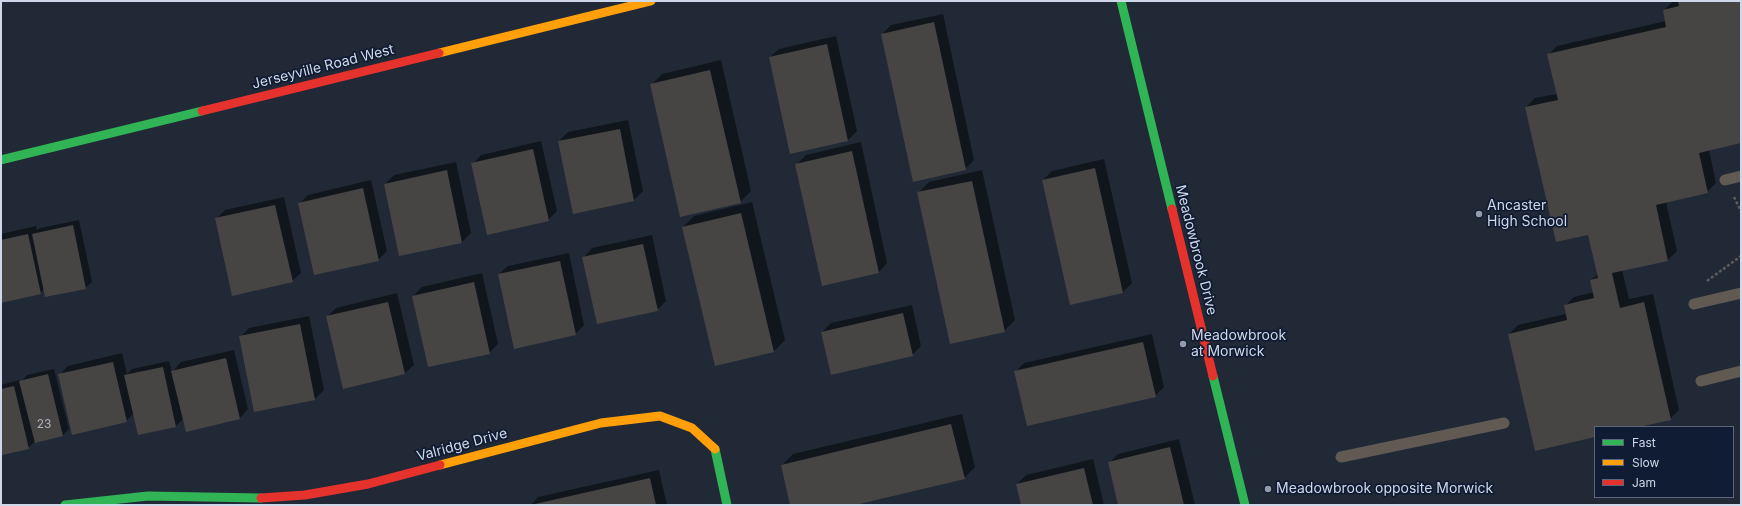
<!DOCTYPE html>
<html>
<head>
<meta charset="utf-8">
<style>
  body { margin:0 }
  #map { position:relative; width:1742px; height:506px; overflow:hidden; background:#212936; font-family:Inter,sans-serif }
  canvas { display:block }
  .frame { position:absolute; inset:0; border:2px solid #cfd8e8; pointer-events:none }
  .legend { position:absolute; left:1594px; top:426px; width:140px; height:72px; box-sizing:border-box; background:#101c33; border:1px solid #5c677b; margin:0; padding:5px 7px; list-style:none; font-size:12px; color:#cfd8e8 }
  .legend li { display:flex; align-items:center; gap:8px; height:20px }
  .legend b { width:20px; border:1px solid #5c677b }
</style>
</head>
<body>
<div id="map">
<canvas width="1742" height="506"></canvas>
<div class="frame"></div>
<ul class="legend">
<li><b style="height:5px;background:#30b455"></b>Fast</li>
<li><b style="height:5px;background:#ff9f0a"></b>Slow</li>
<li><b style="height:5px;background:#e5322d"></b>Jam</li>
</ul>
</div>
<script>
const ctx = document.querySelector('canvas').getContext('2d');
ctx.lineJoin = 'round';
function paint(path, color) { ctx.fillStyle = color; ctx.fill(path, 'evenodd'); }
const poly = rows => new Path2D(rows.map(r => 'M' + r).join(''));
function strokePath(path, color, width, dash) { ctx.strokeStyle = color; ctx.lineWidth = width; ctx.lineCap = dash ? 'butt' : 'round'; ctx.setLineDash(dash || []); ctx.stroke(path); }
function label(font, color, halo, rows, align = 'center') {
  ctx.font = font + ' Inter,sans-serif'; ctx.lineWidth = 3.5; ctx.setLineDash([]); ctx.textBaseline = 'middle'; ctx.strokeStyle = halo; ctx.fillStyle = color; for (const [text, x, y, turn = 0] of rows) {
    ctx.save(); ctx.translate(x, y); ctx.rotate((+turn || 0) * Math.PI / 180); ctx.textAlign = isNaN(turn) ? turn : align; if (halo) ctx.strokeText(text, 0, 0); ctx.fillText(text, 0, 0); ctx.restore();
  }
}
paint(poly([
  [1673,1,1741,1,1741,142,1709,150,1716,183,1707,192,1666,202,1677,251,1668,260,1622,270,1629,299,1653,294,1679,410,1670,419,1635,427,1595,427,1595,436,1509,334,1518,325,1566,314,1565,306,1574,297,1594,292,1591,280,1598,274,1588,234,1526,107,1535,98,1557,94,1548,55,1557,46,1666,21,1664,10],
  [943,14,974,160,965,169,882,34,891,25],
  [836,36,857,131,848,140,770,57,779,49],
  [721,60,751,191,740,202,651,85,662,74],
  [628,120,643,191,634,200,559,141,568,132],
  [541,141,557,211,548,220,473,164,481,155],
  [861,142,887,263,879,272,797,164,806,155],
  [1104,159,1132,283,1123,292,1043,180,1052,171],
  [456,162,471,233,462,242,399,255,385,184,394,175],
  [982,170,1015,320,1004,331,918,193,929,182],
  [371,180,387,251,378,260,299,204,308,195],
  [284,197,301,273,292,281,216,219,225,210],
  [752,202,785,340,774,351,716,365,683,227,694,216],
  [79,220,92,282,85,288,44,289,41,293,1,302,1,234,36,226,37,230,40,228],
  [652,235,666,301,657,310,584,257,592,248],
  [569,253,584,325,575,334,499,274,508,266],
  [482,273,498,344,489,353,413,296,422,287],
  [397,293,414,365,405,373,327,317,336,308],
  [912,305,921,346,912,355,822,332,831,323],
  [309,316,324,390,315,399,240,337,249,328],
  [1152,334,1164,387,1155,396,1015,372,1024,363],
  [234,350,248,409,240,418,184,418,176,426,139,434,134,413,126,421,59,375,68,366,122,353,127,374,132,369,169,361,172,372,181,362],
  [54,369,69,429,63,435,35,441,28,448,1,451,1,385,20,380,21,382,27,375],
  [962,414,975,467,964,478,851,505,791,505,782,465,793,454],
  [1179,439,1195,505,1119,505,1109,463,1118,454],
  [1093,459,1104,505,1022,505,1017,484,1026,475],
  [659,470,667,505,531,505,538,497]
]), '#0007');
paint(poly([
  [1678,1,1741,1,1741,143,1699,153,1708,193,1656,205,1668,261,1612,273,1620,308,1644,302,1671,420,1639,427,1595,427,1595,437,1535,451,1508,334,1567,320,1564,305,1594,298,1590,280,1598,278,1588,235,1556,242,1525,107,1558,100,1547,54,1666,27,1663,10,1679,6],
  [934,22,966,170,913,182,881,34],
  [827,44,848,141,790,154,769,57],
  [710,70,741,203,680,217,650,84],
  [620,129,634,201,573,214,558,141],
  [533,149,549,221,487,235,471,163],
  [852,151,879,273,822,286,795,164],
  [1095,168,1123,293,1070,305,1042,180],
  [447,170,462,243,399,256,384,184],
  [972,181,1005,332,950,344,917,192],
  [363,188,379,261,314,275,298,203],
  [275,205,293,282,232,296,215,218],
  [741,213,774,352,715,366,682,227],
  [73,225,86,289,45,297,32,234],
  [28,234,41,294,1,303,1,240],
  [643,244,658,311,597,324,582,257],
  [560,261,576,335,514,349,498,274],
  [474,282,490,354,428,367,412,296],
  [388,302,405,374,343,389,326,316],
  [903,313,913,356,831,375,821,332],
  [300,324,315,400,254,412,239,336],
  [1143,342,1156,397,1027,426,1014,371],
  [226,358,240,419,186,432,171,371],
  [113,362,127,422,72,435,58,374],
  [163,367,176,427,138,435,124,375],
  [48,374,63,436,35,443,19,381],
  [14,386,29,449,2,455,1,389],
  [951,424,965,479,855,505,790,505,781,465],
  [1170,447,1184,505,1118,505,1108,462],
  [1084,468,1093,505,1021,505,1016,484],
  [650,478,656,505,535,505,535,504]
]), '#474444');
strokePath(poly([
  [1734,197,1741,211],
  [1707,281,1741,256]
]), '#5d5c5b', 2.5, [3, 2]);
strokePath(poly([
  [1725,180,1741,176],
  [1694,304,1741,293],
  [1701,381,1741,371],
  [1341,457,1504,423]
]), '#605a53', 11);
strokePath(poly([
  [1121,1,1172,209],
  [1,160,202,111],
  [1213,376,1245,505],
  [715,449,727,505],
  [65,505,148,496,261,498]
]), '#30b455', 9);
strokePath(poly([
  [439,53,651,1],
  [440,465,601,423,660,416,692,428,715,449]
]), '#ff9f0a', 9);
strokePath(poly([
  [202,111,439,53],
  [1172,209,1213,376],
  [261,498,305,495,368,484,440,465]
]), '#e5322d', 9);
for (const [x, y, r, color] of [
  [1479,214,4,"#929baa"],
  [1183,344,4,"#929baa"],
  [1268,489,4,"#929baa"]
]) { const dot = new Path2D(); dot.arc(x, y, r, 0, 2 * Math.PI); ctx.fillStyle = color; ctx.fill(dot); strokePath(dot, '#101c33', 1.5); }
label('12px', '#adb3bf', null, [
  ["23",44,424]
]);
label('14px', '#cfd8e8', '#101c33', [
  ["Jerseyville Road West",323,67,-14],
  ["Meadowbrook Drive",1196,250,76],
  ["Valridge Drive",462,445,-15]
]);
label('14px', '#cfd8e8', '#101c33', [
  ["Ancaster",1487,206],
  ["High School",1487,222],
  ["Meadowbrook",1191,336],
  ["at Morwick",1191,352],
  ["Meadowbrook opposite Morwick",1276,489]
], 'left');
</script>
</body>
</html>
